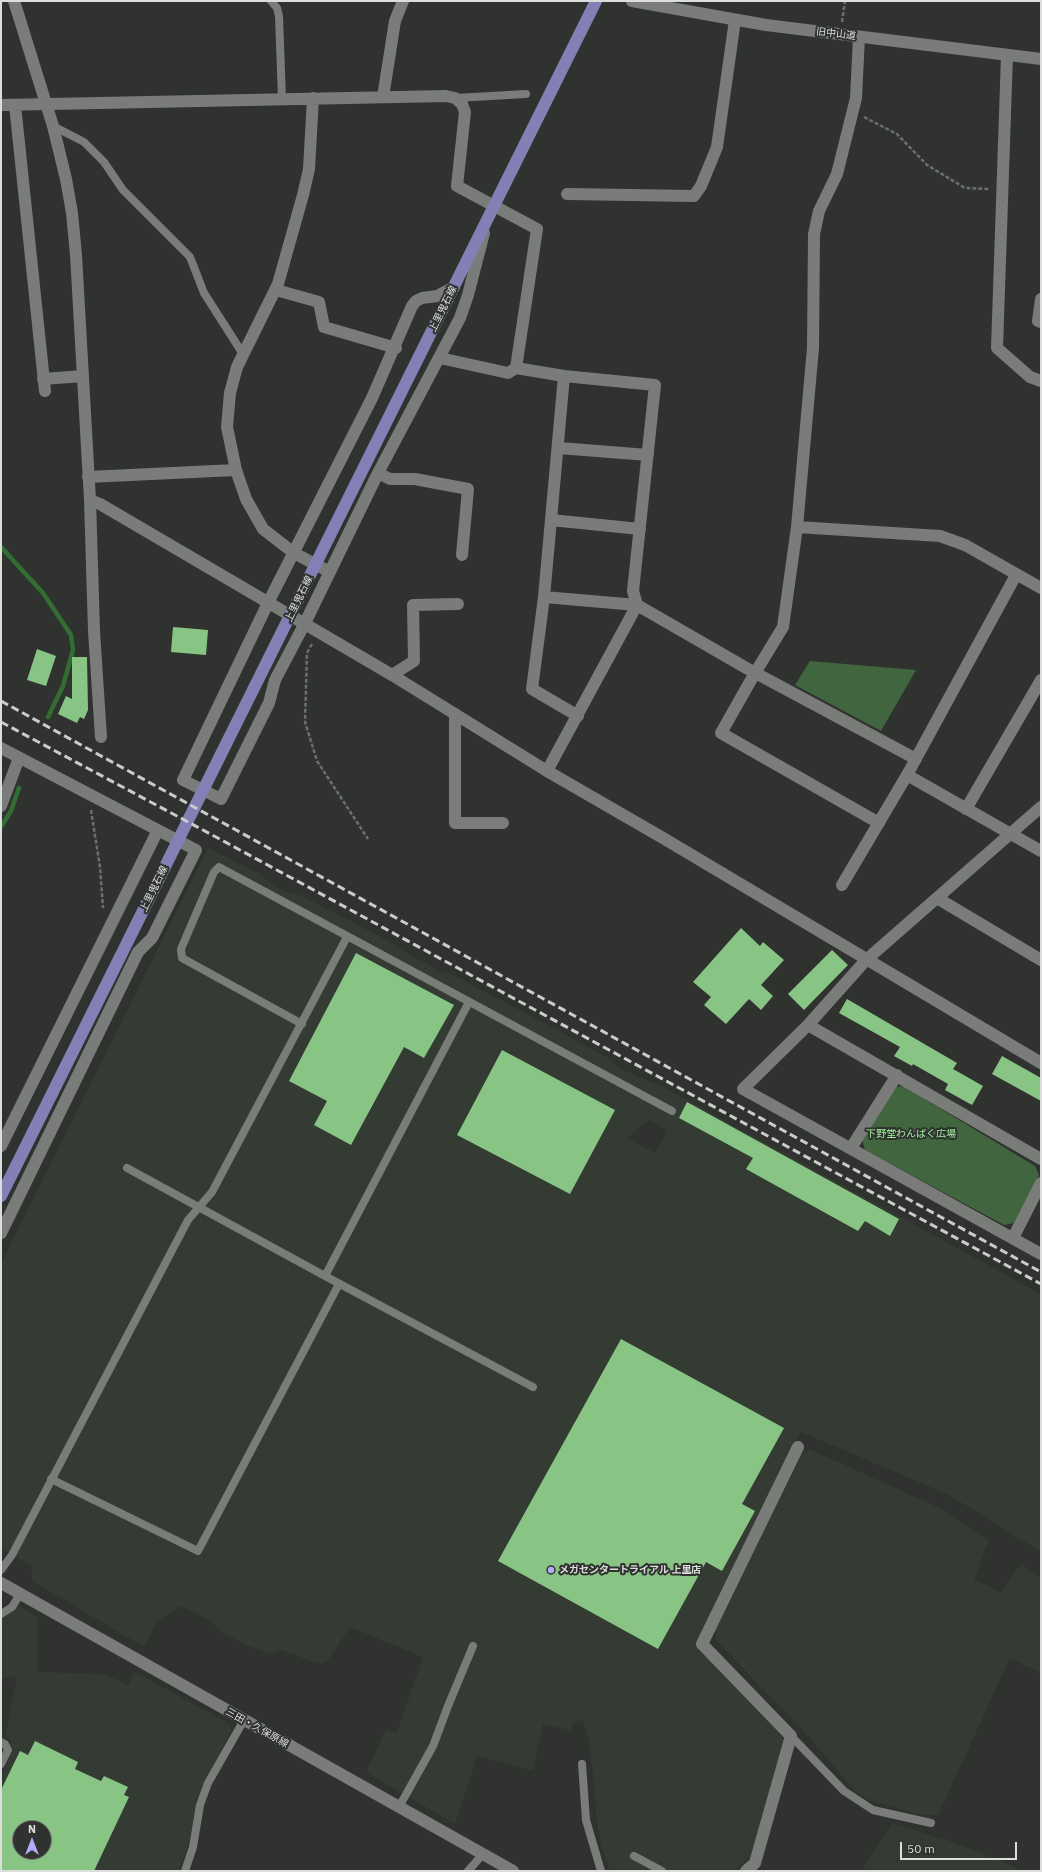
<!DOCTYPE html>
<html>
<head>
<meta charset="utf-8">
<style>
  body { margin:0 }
  #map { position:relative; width:1042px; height:1872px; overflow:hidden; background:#2f322f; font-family:"IBM Plex Sans",sans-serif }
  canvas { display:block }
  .frame { position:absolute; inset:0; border:2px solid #dcdedb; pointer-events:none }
  .north { position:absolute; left:12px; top:1820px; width:40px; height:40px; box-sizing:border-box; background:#2f322f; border:1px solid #747774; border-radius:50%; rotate:0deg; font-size:11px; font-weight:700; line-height:16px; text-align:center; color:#dcdedb }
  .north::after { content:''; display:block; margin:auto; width:14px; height:18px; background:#b1adfa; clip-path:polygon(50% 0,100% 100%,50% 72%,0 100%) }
  .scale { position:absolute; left:900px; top:1842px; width:117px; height:18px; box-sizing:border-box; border:2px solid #dcdedb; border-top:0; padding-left:5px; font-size:12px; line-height:14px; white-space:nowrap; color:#dcdedb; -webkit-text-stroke:3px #2f322f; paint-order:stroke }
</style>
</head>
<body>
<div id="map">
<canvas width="1042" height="1872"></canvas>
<div class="frame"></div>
<div class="north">N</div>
<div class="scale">50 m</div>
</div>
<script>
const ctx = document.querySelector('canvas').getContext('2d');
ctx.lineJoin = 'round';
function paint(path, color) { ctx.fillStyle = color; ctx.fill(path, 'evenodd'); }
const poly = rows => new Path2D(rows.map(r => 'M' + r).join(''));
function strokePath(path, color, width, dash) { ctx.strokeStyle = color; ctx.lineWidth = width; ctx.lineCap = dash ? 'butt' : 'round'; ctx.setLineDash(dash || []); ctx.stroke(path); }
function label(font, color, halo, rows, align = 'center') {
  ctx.font = font + ' "IBM Plex Sans","Noto Sans JP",sans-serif'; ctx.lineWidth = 4; ctx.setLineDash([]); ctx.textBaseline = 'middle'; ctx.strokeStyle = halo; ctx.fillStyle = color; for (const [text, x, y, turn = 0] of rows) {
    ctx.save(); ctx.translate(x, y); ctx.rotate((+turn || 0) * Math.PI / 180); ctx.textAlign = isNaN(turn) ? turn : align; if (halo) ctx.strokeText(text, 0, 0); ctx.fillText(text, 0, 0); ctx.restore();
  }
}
paint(poly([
  [208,848,260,874,277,888,302,896,381,937,442,973,446,971,550,1026,612,1060,617,1067,665,1088,1041,1294,1041,1552,949,1495,801,1432,696,1643,786,1738,751,1855,735,1871,610,1871,601,1846,596,1816,595,1793,589,1740,583,1720,572,1723,573,1731,543,1724,533,1771,477,1756,455,1824,366,1772,386,1730,397,1733,423,1657,350,1627,329,1659,323,1663,317,1663,278,1649,271,1654,243,1644,223,1632,207,1619,181,1606,158,1621,144,1647,32,1581,31,1565,1,1549,1,1264],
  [649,1120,667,1130,655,1153,627,1138],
  [809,1449,942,1509,989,1540,974,1579,1001,1592,1021,1564,1041,1579,1041,1673,1010,1658,938,1815,921,1815,869,1800,855,1791,811,1739,716,1640,715,1631,803,1452],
  [18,1605,38,1617,37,1672,105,1674,128,1685,135,1672,230,1724,231,1732,195,1802,196,1810,186,1853,178,1871,1,1871,1,1775,12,1752,11,1741,6,1733,17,1676,1,1679,1,1615],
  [20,1828,44,1828,44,1852,20,1852],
  [892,1823,949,1841,1007,1863,1021,1871,861,1871]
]), '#343b33');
paint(poly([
  [810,661,916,670,881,731,795,685],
  [903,1086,1035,1166,1039,1175,1014,1223,1004,1225,865,1150,862,1139,895,1087]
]), '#41653f');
strokePath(poly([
  [1,547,43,593,71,635,73,650,63,686,48,717],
  [1,827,11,811,19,788]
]), '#336d31', 4.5);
paint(poly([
  [173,627,208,630,206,655,171,652],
  [37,649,56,656,46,686,27,680],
  [72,657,87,657,88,710,84,719,80,717,77,723,58,714,66,696,72,699],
  [741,928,760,946,763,942,784,960,761,985,773,996,761,1010,749,999,726,1024,704,1005,711,997,693,982],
  [832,950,848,965,804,1010,788,994],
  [356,953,454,1005,424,1058,404,1047,351,1145,314,1125,327,1101,289,1081],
  [847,999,957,1063,953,1069,983,1086,972,1105,945,1090,948,1084,913,1064,912,1066,894,1056,900,1047,839,1013],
  [502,1050,615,1110,570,1194,457,1135],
  [1002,1056,1041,1078,1041,1101,992,1074],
  [687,1102,899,1219,890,1236,865,1221,858,1231,746,1169,753,1158,679,1118],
  [621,1339,784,1428,742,1504,755,1511,722,1571,706,1562,658,1649,498,1561],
  [35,1741,78,1762,75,1769,101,1781,104,1776,128,1787,124,1795,129,1797,94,1871,1,1871,1,1790,20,1751,28,1755],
  [20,1828,44,1828,44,1852,20,1852]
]), '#88c585');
strokePath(poly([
  [842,22,845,1],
  [864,117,897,134,927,165,965,188,989,189],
  [312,644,307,653,305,722,317,761,368,839],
  [91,810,100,867,103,908]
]), '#6c6f6c', 2.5, [4, 2]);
strokePath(poly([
  [271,1,277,8,279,16,282,99],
  [455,98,526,94],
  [53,126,84,142,104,162,123,190,190,257,204,293,243,354],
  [302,1024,182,958,181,949,214,872,219,867,672,1111],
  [127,1168,325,1276,533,1387],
  [325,1276,469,1002],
  [51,1479,198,1551,339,1284],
  [1,1570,12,1555,188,1220,212,1192,347,937],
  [1,1614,12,1607,20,1594],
  [791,1736,844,1791,873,1810,931,1823],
  [1,1742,5,1744,8,1750,1,1764],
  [582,1764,586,1820,601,1871],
  [399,1807,433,1746,448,1706,473,1646],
  [634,1856,662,1871],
  [185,1871,193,1847,200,1805,208,1783,244,1720],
  [468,1871,483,1854]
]), '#797c79', 8);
strokePath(poly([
  [14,1,53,126,66,179,72,213,76,255,90,500,94,631,101,737],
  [859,37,856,98,837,174,819,211,814,234,813,348,797,527,783,627,755,673,721,733,879,823],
  [1007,55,997,348,1030,377,1041,381],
  [383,97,395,21,403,1],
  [313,98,309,169,303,195,278,284,237,367,230,393,227,427,236,470,246,499,263,529,294,553,330,572],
  [1,105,446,96,455,98,462,104,465,112,457,186,537,229,516,368,564,376,655,385,633,591,637,605,547,771],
  [15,105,45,391],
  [567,194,694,196,701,186,717,147,735,20],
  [454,287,437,296,422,298,416,301,412,306,372,398,268,603,183,780,221,799,269,703,275,680,304,625,378,473,460,318,468,295,484,233],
  [276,290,319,302,324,327,396,348],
  [1041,299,1038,321,1041,322],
  [440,358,508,373,516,368],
  [564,376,544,597,532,689,578,716],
  [43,379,83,376],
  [559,448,648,455],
  [378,473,390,479,415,479,468,489,462,555],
  [88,477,236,470],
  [551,520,640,529],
  [797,527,940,536,965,545,1041,588],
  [544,597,637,605,748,669,916,759],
  [392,675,414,661,413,605,458,604],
  [455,714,455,823,503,823],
  [1,748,196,850,152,938,138,952,1,1233],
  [907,775,1041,851],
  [1,806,19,758],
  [1041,807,866,960,808,1025,743,1089,1041,1254],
  [966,809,1041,680],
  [842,885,907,775,1016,575],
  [937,898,1041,960],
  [808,1025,1041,1159],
  [1,1146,158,830],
  [851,1148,897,1075],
  [1013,1238,1041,1183],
  [746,1871,755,1863,791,1736,702,1644,798,1447]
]), '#797c79', 12);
strokePath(poly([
  [90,500,100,504,392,675,547,771,663,838,1041,1063],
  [1,1583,513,1871]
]), '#797c79', 12);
strokePath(poly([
  [632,1,766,25,1041,59]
]), '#797c79', 12);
strokePath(poly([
  [1,1196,596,1]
]), '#8380b6', 12);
strokePath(poly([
  [1,701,1041,1272],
  [1,722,203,830,1041,1284]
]), '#caccc9', 3, [8, 4]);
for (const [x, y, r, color] of [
  [551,1570,4,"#b1adfa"]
]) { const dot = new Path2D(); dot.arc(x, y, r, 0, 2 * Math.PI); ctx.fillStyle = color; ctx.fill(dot); strokePath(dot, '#2f322f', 1.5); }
label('10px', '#dcdedb', '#2f322f', [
  ["旧中山道",836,34,7],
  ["上里鬼石線",443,309,-64],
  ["上里鬼石線",299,599,-64],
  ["上里鬼石線",154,889,-64],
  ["三田・久保原線",257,1728,29]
]);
label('10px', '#a0f29c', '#2f322f', [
  ["下野堂わんぱく広場",911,1134]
]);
label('bold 10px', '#dcdedb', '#2f322f', [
  ["メガセンタートライアル 上里店",559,1570]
], 'left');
</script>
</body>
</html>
